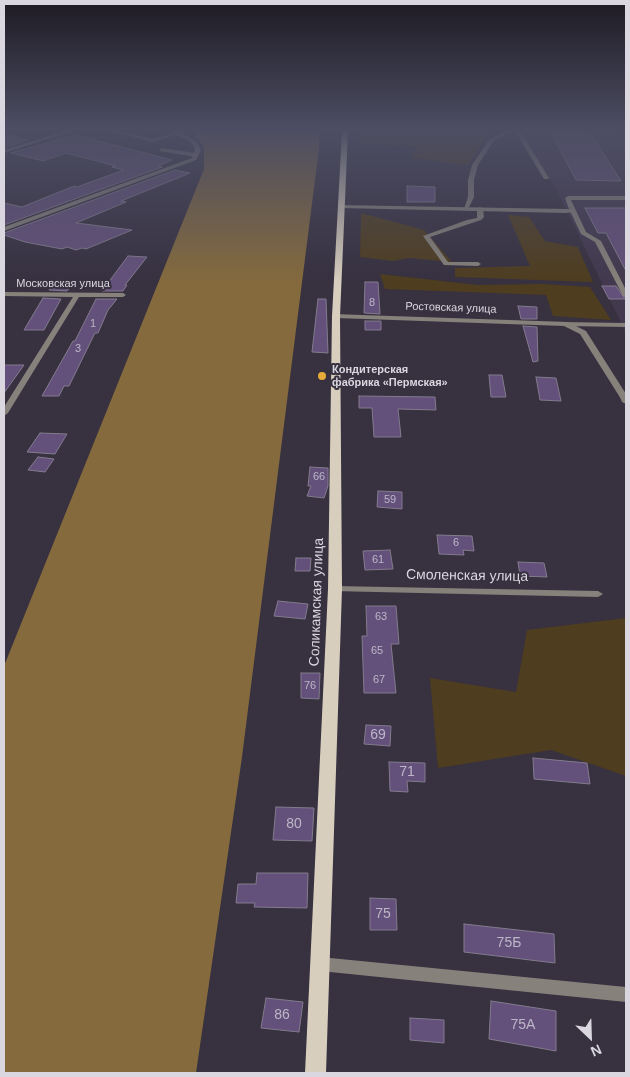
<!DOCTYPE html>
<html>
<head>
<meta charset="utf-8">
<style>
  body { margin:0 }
  #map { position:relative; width:630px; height:1077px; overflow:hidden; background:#373140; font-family:Helvetica,sans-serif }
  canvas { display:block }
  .frame { position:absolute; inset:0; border:5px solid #dad7e0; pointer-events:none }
  .north { position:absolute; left:565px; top:1012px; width:50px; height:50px; -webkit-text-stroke:4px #373140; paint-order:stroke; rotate:156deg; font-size:14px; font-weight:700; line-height:20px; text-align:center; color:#dad7e0 }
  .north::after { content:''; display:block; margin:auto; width:18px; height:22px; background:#dad7e0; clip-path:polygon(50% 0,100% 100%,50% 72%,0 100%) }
</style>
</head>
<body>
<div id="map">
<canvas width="630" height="1077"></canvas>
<div class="frame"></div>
<div class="north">N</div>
</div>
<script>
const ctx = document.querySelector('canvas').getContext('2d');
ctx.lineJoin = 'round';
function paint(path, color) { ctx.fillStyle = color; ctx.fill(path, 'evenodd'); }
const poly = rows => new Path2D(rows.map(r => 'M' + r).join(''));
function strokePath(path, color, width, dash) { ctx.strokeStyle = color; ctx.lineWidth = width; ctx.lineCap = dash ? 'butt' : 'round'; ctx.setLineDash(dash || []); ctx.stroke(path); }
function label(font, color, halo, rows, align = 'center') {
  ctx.font = font + ' Helvetica,sans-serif'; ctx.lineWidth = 4; ctx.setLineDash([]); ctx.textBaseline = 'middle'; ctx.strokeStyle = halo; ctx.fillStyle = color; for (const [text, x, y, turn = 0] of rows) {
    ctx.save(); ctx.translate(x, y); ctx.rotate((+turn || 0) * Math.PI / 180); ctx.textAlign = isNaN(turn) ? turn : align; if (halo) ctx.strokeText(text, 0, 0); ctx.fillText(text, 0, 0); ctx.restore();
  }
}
paint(poly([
  [515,131,616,131,626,143,626,333,556,188]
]), '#42394e');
paint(poly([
  [363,131,435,132,493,132,486,137,468,165,412,158,416,146,359,144],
  [361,213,424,230,452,262,409,258,393,261,360,257],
  [508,215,529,217,545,241,578,247,593,282,455,277,455,268,530,266],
  [380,274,478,285,543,284,590,287,611,320,553,316,546,295,385,289],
  [626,618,626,776,551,750,438,768,430,678,516,692,527,630]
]), '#4e3d1f');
paint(poly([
  [199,131,319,131,319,148,242,757,196,1073,4,1073,4,666,204,169,204,146,195,137]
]), '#846a3d');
const building = poly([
  [550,131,589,131,621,181,576,180,550,131],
  [11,135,28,140,4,148,4,137,11,135],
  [75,135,172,160,158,166,162,167,4,225,4,203,22,207,74,186,77,187,124,170,112,167,116,166,66,153,43,161,11,153,75,135],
  [175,170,190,173,121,201,126,202,76,223,132,230,86,249,82,248,76,250,67,247,62,249,25,242,4,235,4,233,175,170],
  [407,186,435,187,435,202,407,202,407,186],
  [585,208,626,208,626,271,606,233,598,233,585,208],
  [128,256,147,257,125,285,127,285,123,291,102,291,128,256],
  [56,280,74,281,67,291,49,290,56,280],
  [365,282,378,282,380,314,364,313,365,282],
  [602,286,616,286,625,299,609,299,602,286],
  [43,298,61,299,44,330,24,330,43,298],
  [96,299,117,299,108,310,98,333,95,333,69,386,64,386,59,396,42,396,73,341,75,341,96,299],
  [318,299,326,299,328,353,312,352,318,299],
  [518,306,537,307,537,319,521,319,518,306],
  [365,321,381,321,381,330,365,330,365,321],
  [523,326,537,327,538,361,533,362,523,326],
  [4,365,24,365,4,393,4,365],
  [489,375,502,375,506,397,491,397,489,375],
  [536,377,556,378,561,401,540,400,536,377],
  [359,396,435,397,436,410,398,409,401,437,374,437,372,408,359,408,359,396],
  [40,433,67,434,55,454,27,452,40,433],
  [38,457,54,459,45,472,28,470,38,457],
  [310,467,328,468,328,486,324,498,307,496,311,486,308,486,310,467],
  [378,491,402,492,402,509,377,507,378,491],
  [437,535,472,536,474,551,463,550,464,555,439,554,437,535],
  [390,550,393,569,365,570,363,551,390,550],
  [296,558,311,558,310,571,295,571,296,558],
  [518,562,544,563,547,577,520,576,518,562],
  [278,601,308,604,305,619,274,616,278,601],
  [366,606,396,606,399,644,391,644,396,693,364,693,362,636,367,636,366,606],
  [301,673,320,673,319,699,301,698,301,673],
  [366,725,391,726,390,746,364,744,366,725],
  [533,758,587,763,590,784,534,779,533,758],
  [389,762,425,763,425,782,407,781,408,792,390,791,389,762],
  [276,807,314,808,312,841,273,840,276,807],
  [257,873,308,873,307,908,254,907,255,903,236,903,238,884,256,884,257,873],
  [370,898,396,899,397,930,370,930,370,898],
  [464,924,554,934,555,963,464,952,464,924],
  [266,998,303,1002,299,1032,261,1028,266,998],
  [491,1001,556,1011,556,1051,489,1039,491,1001],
  [410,1018,444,1020,444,1043,410,1040,410,1018]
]);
paint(building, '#64517b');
strokePath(building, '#837b8d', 1);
paint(poly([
  [109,131,119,131,153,139,180,131,188,131,153,142,109,131],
  [506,131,512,131,493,142,478,165,474,180,474,197,468,209,464,209,468,197,468,180,472,165,489,140,506,131],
  [515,131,520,131,549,178,548,179,544,179,515,131],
  [161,148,196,153,199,155,196,157,159,151,161,148],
  [568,196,626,196,626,200,571,200,586,232,601,241,626,290,626,298,623,296,595,242,581,234,571,213,564,211,569,209,565,198,568,196],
  [480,207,483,209,484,217,481,220,430,237,448,262,478,262,481,264,478,266,444,265,423,236,467,220,477,218,477,209,480,207],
  [562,322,626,323,626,327,565,326,562,326,562,322],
  [621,395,626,395,626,404,622,402,620,397,621,395]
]), '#86817a');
paint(poly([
  [65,131,73,131,4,153,4,150,65,131],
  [171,131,177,131,196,141,201,150,196,160,4,231,4,227,192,158,195,150,192,143,171,131],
  [338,205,567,209,570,211,567,213,340,208,338,207,338,205],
  [4,292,123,293,126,295,123,297,79,297,8,413,4,416,4,407,73,297,4,296,4,292],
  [333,314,568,322,586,331,626,394,626,399,621,399,580,334,564,326,336,318,333,318,333,314],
  [335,586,598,591,603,594,598,597,331,591,330,589,335,586],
  [320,957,626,987,626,1002,320,971,315,969,312,964,315,959,320,957]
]), '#86817a');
paint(poly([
  [342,131,348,131,340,316,342,589,326,1073,305,1073,328,589,332,316,342,131]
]), '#d7cebe');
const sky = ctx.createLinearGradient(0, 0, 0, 282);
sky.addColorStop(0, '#1e1b23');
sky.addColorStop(0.46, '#4d4e64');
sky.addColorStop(1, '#4d4e6400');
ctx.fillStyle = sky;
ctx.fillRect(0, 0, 630, 282);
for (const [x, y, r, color] of [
  [322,376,5,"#e7ac37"]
]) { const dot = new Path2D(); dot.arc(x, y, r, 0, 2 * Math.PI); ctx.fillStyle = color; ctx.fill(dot); strokePath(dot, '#373140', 2); }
label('11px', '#dad7e0', '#373140', [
  ["Московская улица",63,284],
  ["Ростовская улица",451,308,2]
]);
label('11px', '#bcb6c7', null, [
  ["8",372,303],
  ["1",93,324],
  ["3",78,349],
  ["66",319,477],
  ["59",390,500],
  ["6",456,543],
  ["61",378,560],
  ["63",381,617],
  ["65",377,651],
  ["67",379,680],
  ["76",310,686]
]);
label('bold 11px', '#dad7e0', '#373140', [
  ["Кондитерская",332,370],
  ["фабрика «Пермская»",332,383]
], 'left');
label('14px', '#dad7e0', '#373140', [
  ["Смоленская улица",467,576,1],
  ["Соликамская улица",317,602,-88]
]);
label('14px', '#bcb6c7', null, [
  ["69",378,735],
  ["71",407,772],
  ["80",294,824],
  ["75",383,914],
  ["75Б",509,943],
  ["86",282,1015],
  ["75А",523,1025]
]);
</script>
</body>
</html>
